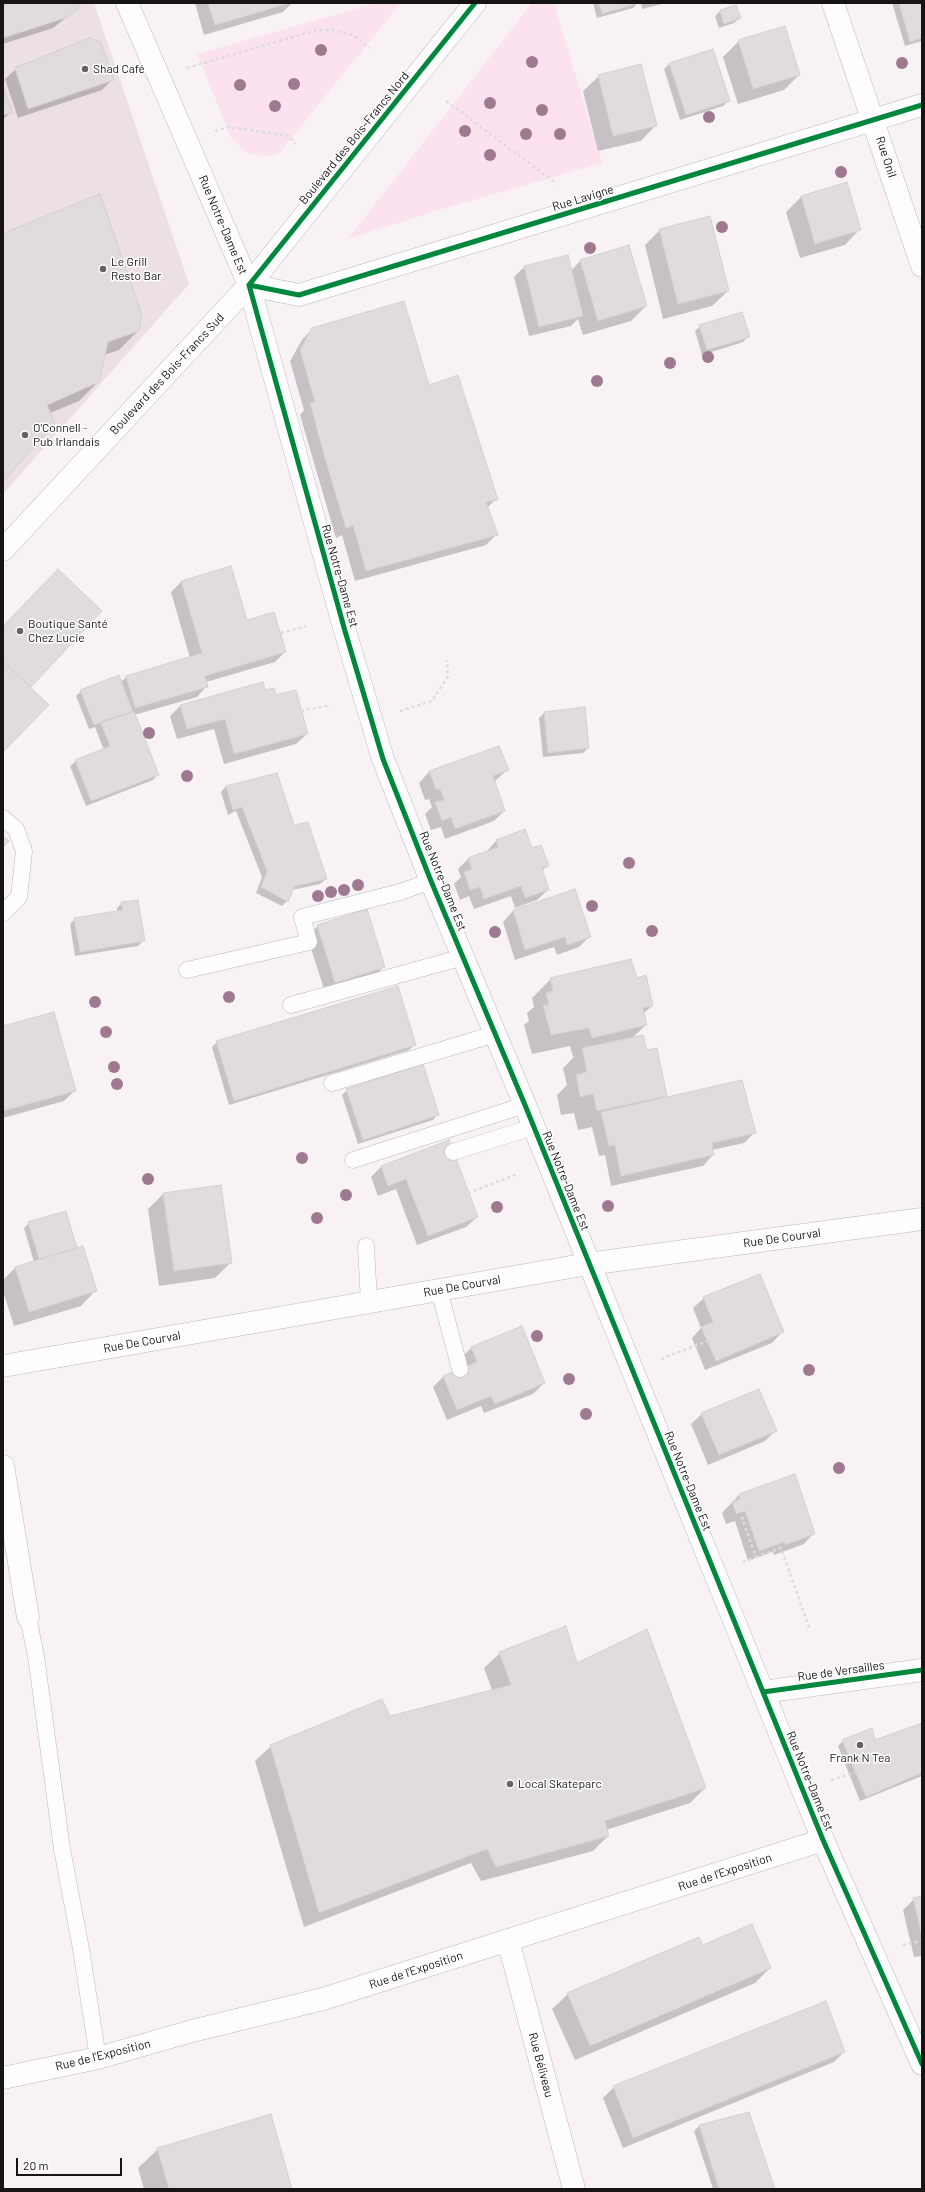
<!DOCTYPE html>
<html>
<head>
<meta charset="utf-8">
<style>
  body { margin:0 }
  #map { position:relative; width:925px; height:2192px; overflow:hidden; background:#f8f2f5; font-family:Barlow,sans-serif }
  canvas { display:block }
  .frame { position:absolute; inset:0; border:4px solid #171415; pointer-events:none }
  .scale { position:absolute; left:16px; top:2158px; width:106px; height:18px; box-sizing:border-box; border:2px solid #171415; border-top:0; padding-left:5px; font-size:12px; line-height:14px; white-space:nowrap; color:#171415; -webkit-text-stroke:3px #fff; paint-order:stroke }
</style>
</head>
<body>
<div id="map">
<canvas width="925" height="2192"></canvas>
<div class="frame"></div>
<div class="scale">20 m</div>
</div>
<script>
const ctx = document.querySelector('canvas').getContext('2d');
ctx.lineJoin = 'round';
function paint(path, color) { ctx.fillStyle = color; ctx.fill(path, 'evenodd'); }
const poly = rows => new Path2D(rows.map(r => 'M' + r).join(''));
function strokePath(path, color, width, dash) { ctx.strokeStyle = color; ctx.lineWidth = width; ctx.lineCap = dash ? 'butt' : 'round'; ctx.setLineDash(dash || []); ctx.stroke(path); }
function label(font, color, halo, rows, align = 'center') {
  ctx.font = font + ' Barlow,sans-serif'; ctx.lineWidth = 3; ctx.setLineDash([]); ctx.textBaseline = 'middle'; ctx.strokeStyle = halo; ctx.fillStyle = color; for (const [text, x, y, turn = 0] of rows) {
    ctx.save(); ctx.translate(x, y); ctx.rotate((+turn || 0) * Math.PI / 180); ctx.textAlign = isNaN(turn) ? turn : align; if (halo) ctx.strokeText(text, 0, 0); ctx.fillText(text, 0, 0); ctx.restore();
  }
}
paint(poly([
  [3,3,94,3,189,284,3,494]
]), '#ece0e5');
paint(poly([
  [376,3,401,3,279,153,265,157,245,152,231,137,197,54],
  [532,3,554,3,602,163,429,213,348,239]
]), '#fce2ef');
paint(poly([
  [3,3,75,3,78,8,53,28,3,44],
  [195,3,292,3,283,12,204,35],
  [593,3,638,3,633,8,597,18],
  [641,3,666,3,642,9],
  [892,3,922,3,922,41,905,46],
  [736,6,740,18,734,23,719,28,715,16,720,11],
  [739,41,799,75,784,90,738,104,723,57],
  [712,50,728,101,723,106,680,120,664,69,669,64],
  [16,69,112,80,102,90,18,118,5,79],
  [599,76,656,125,641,141,598,151,583,91],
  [3,88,12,112,3,119],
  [801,197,860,229,845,245,800,258,786,212],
  [660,230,728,291,712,306,663,319,645,245],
  [3,233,138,331,119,350,104,355,99,381,79,401,50,413,3,480],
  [580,261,646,306,631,321,583,335,578,319,571,326,529,336,514,277,524,267,571,271],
  [700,326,748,337,743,342,702,355,695,331],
  [312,329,429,386,496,499,487,508,497,534,486,545,355,581,342,535,336,538,300,415,304,410,290,361,302,340],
  [230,568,246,621,285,652,275,662,206,682,207,686,197,697,134,715,158,774,153,780,86,806,70,766,76,761,104,750,95,727,89,729,76,696,81,691,121,682,126,677,190,658,171,592,181,582],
  [101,611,29,687,3,751,3,627],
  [264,692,275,696,307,734,296,744,224,764,214,729,177,739,170,716,181,705],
  [584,708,588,748,583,753,543,757,539,718,544,713],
  [499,747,507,770,494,782,504,811,494,821,445,839,441,827,431,830,425,814,432,807,429,799,425,800,419,783,429,772],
  [226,786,294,826,326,879,320,884,292,890,287,901,282,906,256,893,262,877,236,811,228,815,221,792],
  [525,830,532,850,548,865,542,871,548,890,537,900,515,908,511,896,474,909,469,896,460,900,454,884,461,877,458,869,468,859,486,852,496,841],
  [574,891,590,936,579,947,557,955,554,947,515,960,503,922,513,911],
  [122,903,144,940,138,946,75,956,70,924,75,919,117,912,117,908],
  [318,926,384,966,374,977,325,992,307,936],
  [551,979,636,979,652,1006,643,1014,646,1025,632,1038,646,1052,666,1096,663,1099,755,1132,744,1143,712,1150,713,1155,703,1166,611,1186,605,1155,599,1156,592,1127,578,1130,574,1113,561,1115,557,1095,567,1085,563,1068,575,1056,573,1057,570,1046,532,1054,524,1025,529,1021,527,1013,534,1007,532,998],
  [3,1027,75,1090,64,1101,3,1118],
  [217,1042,414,1045,409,1050,229,1105,212,1047],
  [347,1090,438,1114,433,1120,358,1144,342,1095],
  [448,1141,477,1217,466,1227,417,1245,396,1189,378,1196,371,1177,381,1167],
  [163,1194,230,1263,215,1278,159,1286,148,1209],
  [29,1223,76,1248,96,1290,81,1306,14,1326,3,1291,3,1280,16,1267,34,1262,24,1228],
  [704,1298,782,1332,772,1343,705,1370,692,1338,701,1328,693,1308],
  [471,1348,544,1383,533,1394,484,1413,481,1406,447,1420,433,1387,444,1376,465,1368,461,1358],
  [702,1414,775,1431,765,1441,708,1465,691,1424],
  [794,1476,814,1533,804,1544,774,1555,773,1552,748,1561,735,1521,726,1524,722,1513,739,1495],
  [500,1653,576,1664,705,1788,690,1803,606,1830,608,1836,593,1851,481,1881,471,1863,304,1927,255,1761,271,1746,492,1690,484,1668],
  [922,1724,922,1776,860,1801,838,1746,843,1741,874,1741],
  [922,1897,922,1956,914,1957,903,1910,914,1899],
  [702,1947,770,1968,755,1983,575,2060,552,2009,568,1994],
  [844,2052,834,2062,623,2148,603,2098,614,2087],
  [699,2126,774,2189,713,2189,694,2131],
  [158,2149,291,2189,144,2189,138,2168]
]), '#0003');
const building = poly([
  [3,3,77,3,79,8,65,18,3,38,3,3],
  [208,3,290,3,215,25,208,3],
  [599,3,639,3,602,14,599,3],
  [899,3,922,3,922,38,910,42,899,3],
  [736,5,741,18,724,24,720,10,736,5],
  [785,26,800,75,753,89,738,40,785,26],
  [89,38,101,42,114,80,28,109,15,68,89,38],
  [713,49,730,101,686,115,669,63,713,49],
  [641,64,657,126,613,136,598,75,641,64],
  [3,86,13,113,3,115,3,86],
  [847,182,861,230,815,244,801,196,847,182],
  [100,194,142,315,139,331,108,342,99,382,47,405,55,423,3,482,3,231,4,233,100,194],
  [710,216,729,291,678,304,659,229,710,216],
  [629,245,647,306,598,321,580,260,629,245],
  [568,255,583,316,539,327,524,266,568,255],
  [404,301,429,385,458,375,498,500,486,502,498,535,366,571,353,525,346,529,324,455,310,403,315,402,300,350,312,328,404,301],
  [742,312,750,337,707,350,699,325,742,312],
  [231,566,247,620,274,612,286,652,205,676,208,687,135,708,126,676,202,653,181,581,231,566],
  [58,569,102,611,31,687,3,661,3,626,58,569],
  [3,661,49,705,3,752,3,661],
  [119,675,133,712,94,725,80,690,119,675],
  [263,682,265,690,274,688,276,695,296,690,308,734,234,754,225,719,187,729,180,705,263,682],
  [585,707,589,748,548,753,544,712,585,707],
  [134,711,159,775,91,801,75,760,110,746,100,722,134,711],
  [499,746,509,770,493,776,505,811,455,829,451,817,442,821,435,802,444,800,440,789,436,790,429,771,499,746],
  [277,773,294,825,308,822,327,879,295,886,288,902,261,887,267,871,242,807,233,810,226,786,277,773],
  [525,829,532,848,541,845,549,866,542,868,549,890,525,898,521,886,484,899,480,887,470,890,464,872,472,869,468,858,498,847,496,840,525,829],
  [3,836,9,841,3,847,3,836],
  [575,889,591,937,567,945,565,937,525,950,513,910,575,889],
  [138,900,145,941,80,952,74,918,123,910,121,902,138,900],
  [367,909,385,967,335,983,317,925,367,909],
  [631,959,637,978,646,975,653,1006,643,1008,647,1025,592,1038,589,1028,551,1035,543,1005,549,1005,546,993,553,991,550,978,631,959],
  [398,986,416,1045,234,1101,216,1041,398,986],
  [54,1012,76,1091,3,1111,3,1026,54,1012],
  [643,1035,647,1050,657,1048,667,1096,597,1111,593,1094,580,1097,576,1075,587,1072,582,1048,643,1035],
  [423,1064,439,1115,363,1140,346,1089,423,1064],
  [742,1080,756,1133,712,1143,714,1155,621,1176,615,1145,609,1146,601,1112,742,1080],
  [449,1140,478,1217,428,1236,406,1179,388,1186,381,1166,449,1140],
  [221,1185,232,1263,174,1271,163,1193,221,1185],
  [66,1211,77,1248,39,1259,28,1222,66,1211],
  [83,1246,97,1291,29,1312,15,1267,83,1246],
  [760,1274,784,1332,716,1361,701,1327,713,1322,703,1297,760,1274],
  [522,1326,545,1383,495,1404,491,1396,457,1410,443,1376,477,1362,471,1347,522,1326],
  [759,1389,777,1431,719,1455,701,1413,759,1389],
  [795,1474,815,1534,785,1545,784,1542,759,1551,745,1511,736,1514,732,1502,740,1499,739,1494,795,1474],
  [566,1626,577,1663,647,1629,706,1788,605,1821,609,1836,496,1867,487,1849,319,1913,270,1745,382,1699,390,1716,511,1685,499,1652,566,1626],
  [922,1723,922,1773,866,1797,842,1740,872,1728,875,1740,922,1723],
  [922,1896,922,1937,913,1898,922,1896],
  [752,1924,771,1968,590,2046,567,1993,699,1937,703,1945,752,1924],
  [826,2001,845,2052,633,2138,613,2086,826,2001],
  [749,2112,775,2189,719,2189,699,2125,749,2112],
  [271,2114,292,2189,169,2189,157,2148,271,2114]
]);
paint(building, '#e0dbdd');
strokePath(building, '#d4cfd1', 1);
const lane = poly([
  [3,818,16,829,24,851,19,897,3,913],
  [187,970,309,942,302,917,400,892,431,881],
  [291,1005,463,957],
  [332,1083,495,1034],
  [453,1152,533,1127],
  [353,1160,525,1105],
  [366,1246,369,1302],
  [439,1290,460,1369],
  [28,1617,36,1656,62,1849,81,1949,98,2058]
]);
const street = poly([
  [833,3,922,266],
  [249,285,299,295,922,105],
  [3,1366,588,1264,922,1219],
  [3,1466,28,1617],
  [763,1692,922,1670],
  [508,1940,574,2189],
  [3,2078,98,2058,192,2031,323,1999,823,1840]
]);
const secondary = poly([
  [127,3,249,285,345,631,383,759,431,881,525,1105,823,1840,922,2064],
  [3,550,249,285,475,3]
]);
strokePath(lane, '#bcb7ba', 17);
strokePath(street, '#bcb7ba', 23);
strokePath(secondary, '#bcb7ba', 23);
strokePath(poly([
  [187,68,317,30,333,30,353,35,369,48],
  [446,101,557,184],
  [215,131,229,127,289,136,295,144],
  [281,633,306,626],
  [301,711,331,705],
  [400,711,432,701,448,676,447,660],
  [468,1193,518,1174],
  [661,1359,707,1341],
  [756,1557,781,1548,810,1630],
  [743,1562,756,1557,742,1518,747,1518],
  [831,1780,855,1773],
  [903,1945,922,1941]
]), '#dddcdc', 2.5, [3, 3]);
strokePath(lane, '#fefdfe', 16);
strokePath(street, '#fefdfe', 22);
strokePath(secondary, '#fefdfe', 22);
strokePath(poly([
  [249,285,345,631,383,759,431,881,525,1105,823,1840,922,2064],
  [249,285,299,295,922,105],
  [249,285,475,3],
  [763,1692,922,1670]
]), '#00873e', 5);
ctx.fillStyle = '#9e7990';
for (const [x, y] of [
  [321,50],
  [532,62],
  [902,63],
  [294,84],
  [240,85],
  [490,103],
  [275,106],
  [542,110],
  [709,117],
  [465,131],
  [526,134],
  [560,134],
  [490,155],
  [841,172],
  [722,227],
  [590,248],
  [708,357],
  [670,363],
  [597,381],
  [149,733],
  [187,776],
  [629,863],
  [358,885],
  [344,890],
  [331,892],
  [318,896],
  [592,906],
  [652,931],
  [495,932],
  [229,997],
  [95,1002],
  [106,1032],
  [114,1067],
  [117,1084],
  [302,1158],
  [148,1179],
  [346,1195],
  [608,1206],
  [497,1207],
  [317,1218],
  [537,1336],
  [809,1370],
  [569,1379],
  [586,1414],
  [839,1468]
]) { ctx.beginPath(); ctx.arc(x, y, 6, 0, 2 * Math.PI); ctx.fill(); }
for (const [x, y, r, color] of [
  [85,69,4,"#666263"],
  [103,269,4,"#666263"],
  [25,435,4,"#666263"],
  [20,631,4,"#666263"],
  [860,1745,4,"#666263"],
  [510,1784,4,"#666263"]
]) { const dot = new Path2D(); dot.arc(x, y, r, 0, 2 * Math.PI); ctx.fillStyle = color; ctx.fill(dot); strokePath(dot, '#fff', 1.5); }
label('12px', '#171415', '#fff', [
  ["Shad Café",93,69],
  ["Le Grill",111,262],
  ["Resto Bar",111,276],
  ["O'Connell -",33,428],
  ["Pub Irlandais",33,442],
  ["Boutique Santé",28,624],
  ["Chez Lucie",28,638],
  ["Frank N Tea",860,1758,"center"],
  ["Local Skateparc",518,1784]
], 'left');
label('12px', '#171415', '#fff', [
  ["Boulevard des Bois-Francs Nord",354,138,-51],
  ["Rue Onil",886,157,72],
  ["Rue Lavigne",583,198,-17],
  ["Rue Notre-Dame Est",223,225,67],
  ["Boulevard des Bois-Francs Sud",167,374,-47],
  ["Rue Notre-Dame Est",340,576,74],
  ["Rue Notre-Dame Est",443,881,68],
  ["Rue Notre-Dame Est",566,1181,68],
  ["Rue De Courval",782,1238,-8],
  ["Rue De Courval",462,1286,-10],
  ["Rue De Courval",142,1342,-10],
  ["Rue Notre-Dame Est",688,1481,68],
  ["Rue de Versailles",841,1671,-8],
  ["Rue Notre-Dame Est",810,1781,68],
  ["Rue de l'Exposition",725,1872,-18],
  ["Rue de l'Exposition",416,1970,-18],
  ["Rue de l'Exposition",103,2055,-14],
  ["Rue Béliveau",541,2065,75]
]);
</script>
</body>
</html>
